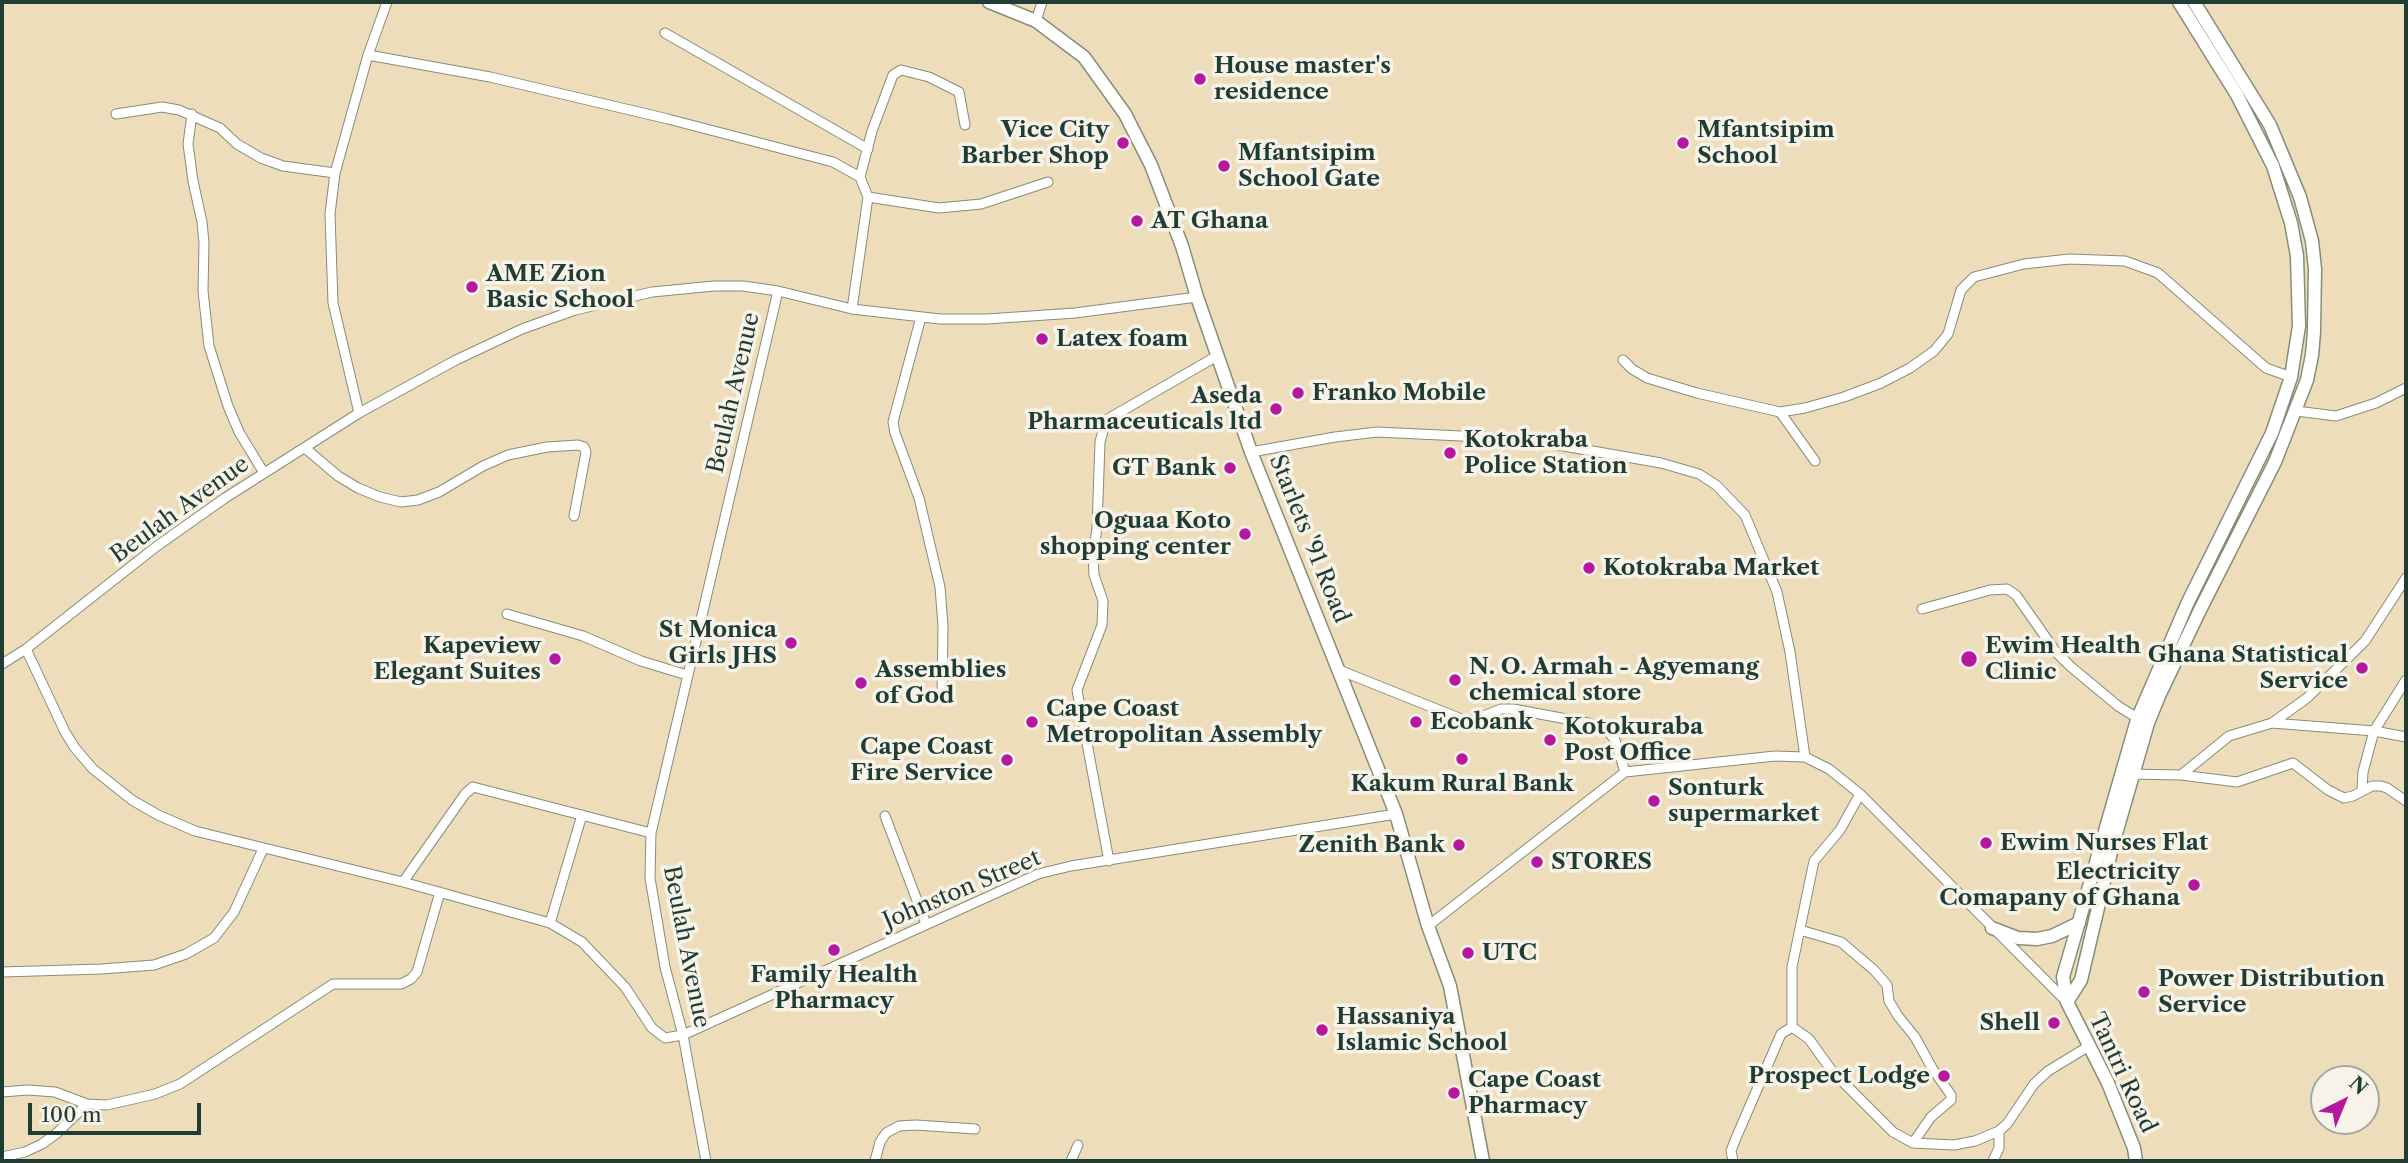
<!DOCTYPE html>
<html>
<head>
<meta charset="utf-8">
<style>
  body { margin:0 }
  #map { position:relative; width:2408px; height:1163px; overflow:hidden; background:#edb; font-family:"Libre Caslon Text",serif }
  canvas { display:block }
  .frame { position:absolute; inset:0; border:4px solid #1f3d34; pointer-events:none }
  .north { position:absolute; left:2310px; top:1065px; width:70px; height:70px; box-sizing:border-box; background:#f7f3e8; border:2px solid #a1aaa0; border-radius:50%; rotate:43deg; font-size:19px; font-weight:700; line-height:28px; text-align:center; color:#1f3d34 }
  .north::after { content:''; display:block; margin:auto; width:24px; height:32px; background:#b5179e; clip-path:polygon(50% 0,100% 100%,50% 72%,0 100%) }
  .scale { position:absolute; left:28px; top:1103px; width:173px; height:32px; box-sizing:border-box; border:4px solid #1f3d34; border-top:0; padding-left:9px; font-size:21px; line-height:24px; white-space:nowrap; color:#1f3d34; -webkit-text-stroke:5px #f7f3e8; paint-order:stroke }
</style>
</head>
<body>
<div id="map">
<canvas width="2408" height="1163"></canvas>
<div class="frame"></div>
<div class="north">N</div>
<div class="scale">100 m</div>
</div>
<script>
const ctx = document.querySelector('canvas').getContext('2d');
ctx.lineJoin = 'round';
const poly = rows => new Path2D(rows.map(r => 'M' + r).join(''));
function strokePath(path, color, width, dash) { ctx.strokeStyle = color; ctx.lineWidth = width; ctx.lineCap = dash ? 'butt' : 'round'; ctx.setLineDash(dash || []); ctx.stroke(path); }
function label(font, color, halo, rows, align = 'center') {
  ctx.font = font + ' "Libre Caslon Text",serif'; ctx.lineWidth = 7; ctx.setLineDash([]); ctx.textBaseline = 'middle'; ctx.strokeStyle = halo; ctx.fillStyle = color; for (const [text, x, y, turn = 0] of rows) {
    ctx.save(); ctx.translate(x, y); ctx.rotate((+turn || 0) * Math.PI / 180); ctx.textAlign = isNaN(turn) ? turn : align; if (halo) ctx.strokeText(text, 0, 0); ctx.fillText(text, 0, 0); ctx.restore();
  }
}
const minor = poly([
  [1036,21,1042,2],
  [665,33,868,149],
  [368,55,387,2],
  [116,114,162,107,179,110,220,128,237,144,261,158,283,166,335,173],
  [192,114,188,144,193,181,202,222,204,243,203,291,209,346,228,406,239,432,264,473],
  [860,177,872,131,893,75,901,70,929,77,959,92,965,125],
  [868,197,939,208,981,204,1048,182],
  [778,291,852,309,940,319,987,319,1075,313,1197,297],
  [921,317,893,422,895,433,919,498,940,587,943,626,942,697],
  [1623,360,1632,369,1647,378,1697,393,1780,412,1805,408,1844,397,1881,383,1910,368,1934,351,1948,334,1961,290,1974,277,2024,264,2069,259,2125,261,2158,273,2266,368,2291,377],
  [2296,411,2336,416,2376,403,2406,388],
  [1780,412,1815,461],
  [359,413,333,303,330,214,335,173,368,55,490,77,668,119,833,162,860,177,868,197,852,309],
  [305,448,338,476,358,488,380,497,401,502,418,500,439,492,483,466,508,455,547,447,578,445,584,447,586,452,574,516],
  [1251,452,1335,437,1377,432,1524,439,1661,463,1699,474,1716,485,1745,515,1777,592,1790,652,1805,757],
  [1922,609,1990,590,2007,589,2016,595,2056,652,2070,666,2118,706,2142,721],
  [507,614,583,636,641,661,687,675],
  [26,649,65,732,75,748,93,769,132,800,158,815,195,831,403,882,550,923,582,942,625,987,652,1028,665,1038,683,1035,1038,874,1071,866,1396,814],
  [2,664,26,649,157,546,225,498,359,413,456,360,522,329,575,310,652,292,714,286,743,286,778,291,651,833,650,878,665,967,683,1035,706,1161],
  [1339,670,1464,720,1476,719,1501,709,1513,709,1588,723,1607,730,1615,740,1625,772,1775,756,1805,757,1829,769,1860,794,2067,1002],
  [2272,723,2307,698,2365,641,2406,578],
  [2130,774,2181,775,2237,782,2293,763,2328,790,2344,798,2353,796,2372,786,2381,786,2387,788,2406,801],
  [2181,775,2229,736,2272,723,2374,731,2406,680],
  [2362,790,2363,772,2374,731,2406,737],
  [885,816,926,924],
  [1109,861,1077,690,1102,625,1103,601,1094,575,1093,556,1097,528,1100,442,1106,420,1217,356],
  [403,882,465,794,473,787,651,833],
  [550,923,582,815],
  [1428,926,1625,772],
  [1800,930,1841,942,1874,970,1887,985,1889,1001,1898,1016,1915,1037,1932,1068,1951,1095,1951,1100,1931,1117,1913,1143],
  [2,972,102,969,154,965,186,954,214,938,234,912,263,849],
  [1792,1027,1809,1039,1832,1071,1893,1132,1913,1143,1954,1145,1975,1141,1999,1131,2007,1124,2034,1084,2048,1071,2089,1046],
  [1792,1027,1792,967,1814,861,1840,830,1860,794],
  [2,1092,28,1090,55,1092,87,1104,107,1105,155,1094,180,1084,333,984,401,984,411,979,417,972,440,892],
  [2,1157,25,1152,42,1144,57,1133,87,1104],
  [875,1161,880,1142,886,1133,899,1126,916,1125,975,1129],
  [1071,1161,1078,1145],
  [1733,1161,1731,1151,1736,1138,1781,1034,1792,1027],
  [1993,1161,1999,1148,1999,1131]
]);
const tertiary = poly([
  [989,2,1036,21,1084,57,1125,114,1151,165,1182,246,1197,297,1251,452,1396,814,1428,926,1450,986,1483,1161],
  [1992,928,2018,938,2037,939,2052,936,2079,923],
  [2067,1002,2081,980,2113,844,2148,723,2159,696,2200,610,2275,462,2307,380,2312,355,2314,332,2315,269,2312,241,2300,197,2270,125,2194,2],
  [2136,1161,2134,1148,2108,1083,2067,1002,2063,977,2137,720,2188,602,2272,433,2291,377,2299,326,2297,256,2291,223,2273,166,2237,95,2179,2]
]);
strokePath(minor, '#868d78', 11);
strokePath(tertiary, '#868d78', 15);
strokePath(minor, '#fff', 9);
strokePath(tertiary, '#fff', 12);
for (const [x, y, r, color] of [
  [1200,79,7,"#b5179e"],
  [1123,143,7,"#b5179e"],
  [1683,143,7,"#b5179e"],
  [1224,166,7,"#b5179e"],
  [1137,221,7,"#b5179e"],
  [472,287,7,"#b5179e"],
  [1042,339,7,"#b5179e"],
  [1298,393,7,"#b5179e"],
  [1276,409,7,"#b5179e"],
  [1450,453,7,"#b5179e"],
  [1230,468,7,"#b5179e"],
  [1245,534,7,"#b5179e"],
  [1589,568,7,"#b5179e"],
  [791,643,7,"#b5179e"],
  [555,659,7,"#b5179e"],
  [1969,659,9,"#b5179e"],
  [2362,668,7,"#b5179e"],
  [1455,680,7,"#b5179e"],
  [861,683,7,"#b5179e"],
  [1032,722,7,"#b5179e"],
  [1416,722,7,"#b5179e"],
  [1550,740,7,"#b5179e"],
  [1462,759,7,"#b5179e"],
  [1007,760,7,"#b5179e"],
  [1654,801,7,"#b5179e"],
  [1986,843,7,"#b5179e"],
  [1459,845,7,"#b5179e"],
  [1537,862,7,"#b5179e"],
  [2194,885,7,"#b5179e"],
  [834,950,7,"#b5179e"],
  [1468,953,7,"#b5179e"],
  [2144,992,7,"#b5179e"],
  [2054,1023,7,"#b5179e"],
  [1322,1030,7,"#b5179e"],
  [1944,1076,7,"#b5179e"],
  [1454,1093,7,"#b5179e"]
]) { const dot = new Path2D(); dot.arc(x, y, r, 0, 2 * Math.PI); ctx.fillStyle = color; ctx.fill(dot); strokePath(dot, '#f7f3e8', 2.5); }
label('bold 23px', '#1f3d34', '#f7f3e8', [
  ["House master's",1214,66],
  ["residence",1214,92],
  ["Vice City",1109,130,"right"],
  ["Barber Shop",1109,156,"right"],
  ["Mfantsipim",1697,130],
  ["School",1697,156],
  ["Mfantsipim",1238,153],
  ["School Gate",1238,179],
  ["AT Ghana",1151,221],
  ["AME Zion",486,274],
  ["Basic School",486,300],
  ["Latex foam",1056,339],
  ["Franko Mobile",1312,393],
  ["Aseda",1262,396,"right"],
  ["Pharmaceuticals ltd",1262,422,"right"],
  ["Kotokraba",1464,440],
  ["Police Station",1464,466],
  ["GT Bank",1216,468,"right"],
  ["Oguaa Koto",1231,521,"right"],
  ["shopping center",1231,547,"right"],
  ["Kotokraba Market",1603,568],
  ["St Monica",777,630,"right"],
  ["Girls JHS",777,656,"right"],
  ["Kapeview",541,646,"right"],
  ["Elegant Suites",541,672,"right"],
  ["Ewim Health",1985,646],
  ["Clinic",1985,672],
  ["Ghana Statistical",2348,655,"right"],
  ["Service",2348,681,"right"],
  ["N. O. Armah - Agyemang",1469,667],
  ["chemical store",1469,693],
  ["Assemblies",875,670],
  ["of God",875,696],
  ["Cape Coast",1046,709],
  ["Metropolitan Assembly",1046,735],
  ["Ecobank",1430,722],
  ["Kotokuraba",1564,727],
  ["Post Office",1564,753],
  ["Cape Coast",993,747,"right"],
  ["Fire Service",993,773,"right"],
  ["Kakum Rural Bank",1462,784,"center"],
  ["Sonturk",1668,788],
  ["supermarket",1668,814],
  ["Ewim Nurses Flat",2000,843],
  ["Zenith Bank",1445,845,"right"],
  ["STORES",1551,862],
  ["Electricity",2180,872,"right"],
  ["Comapany of Ghana",2180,898,"right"],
  ["UTC",1482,953],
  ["Family Health",834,975,"center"],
  ["Pharmacy",834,1001,"center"],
  ["Power Distribution",2158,979],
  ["Service",2158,1005],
  ["Hassaniya",1336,1017],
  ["Islamic School",1336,1043],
  ["Shell",2040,1023,"right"],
  ["Prospect Lodge",1930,1076,"right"],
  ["Cape Coast",1468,1080],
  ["Pharmacy",1468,1106]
], 'left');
label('23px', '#1f3d34', '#f7f3e8', [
  ["Beulah Avenue",734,393,-77],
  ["Beulah Avenue",180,510,-36],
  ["Starlets '91 Road",1309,539,68],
  ["Johnston Street",962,890,-23],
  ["Beulah Avenue",686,947,79],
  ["Tantri Road",2122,1073,65]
]);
</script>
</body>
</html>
